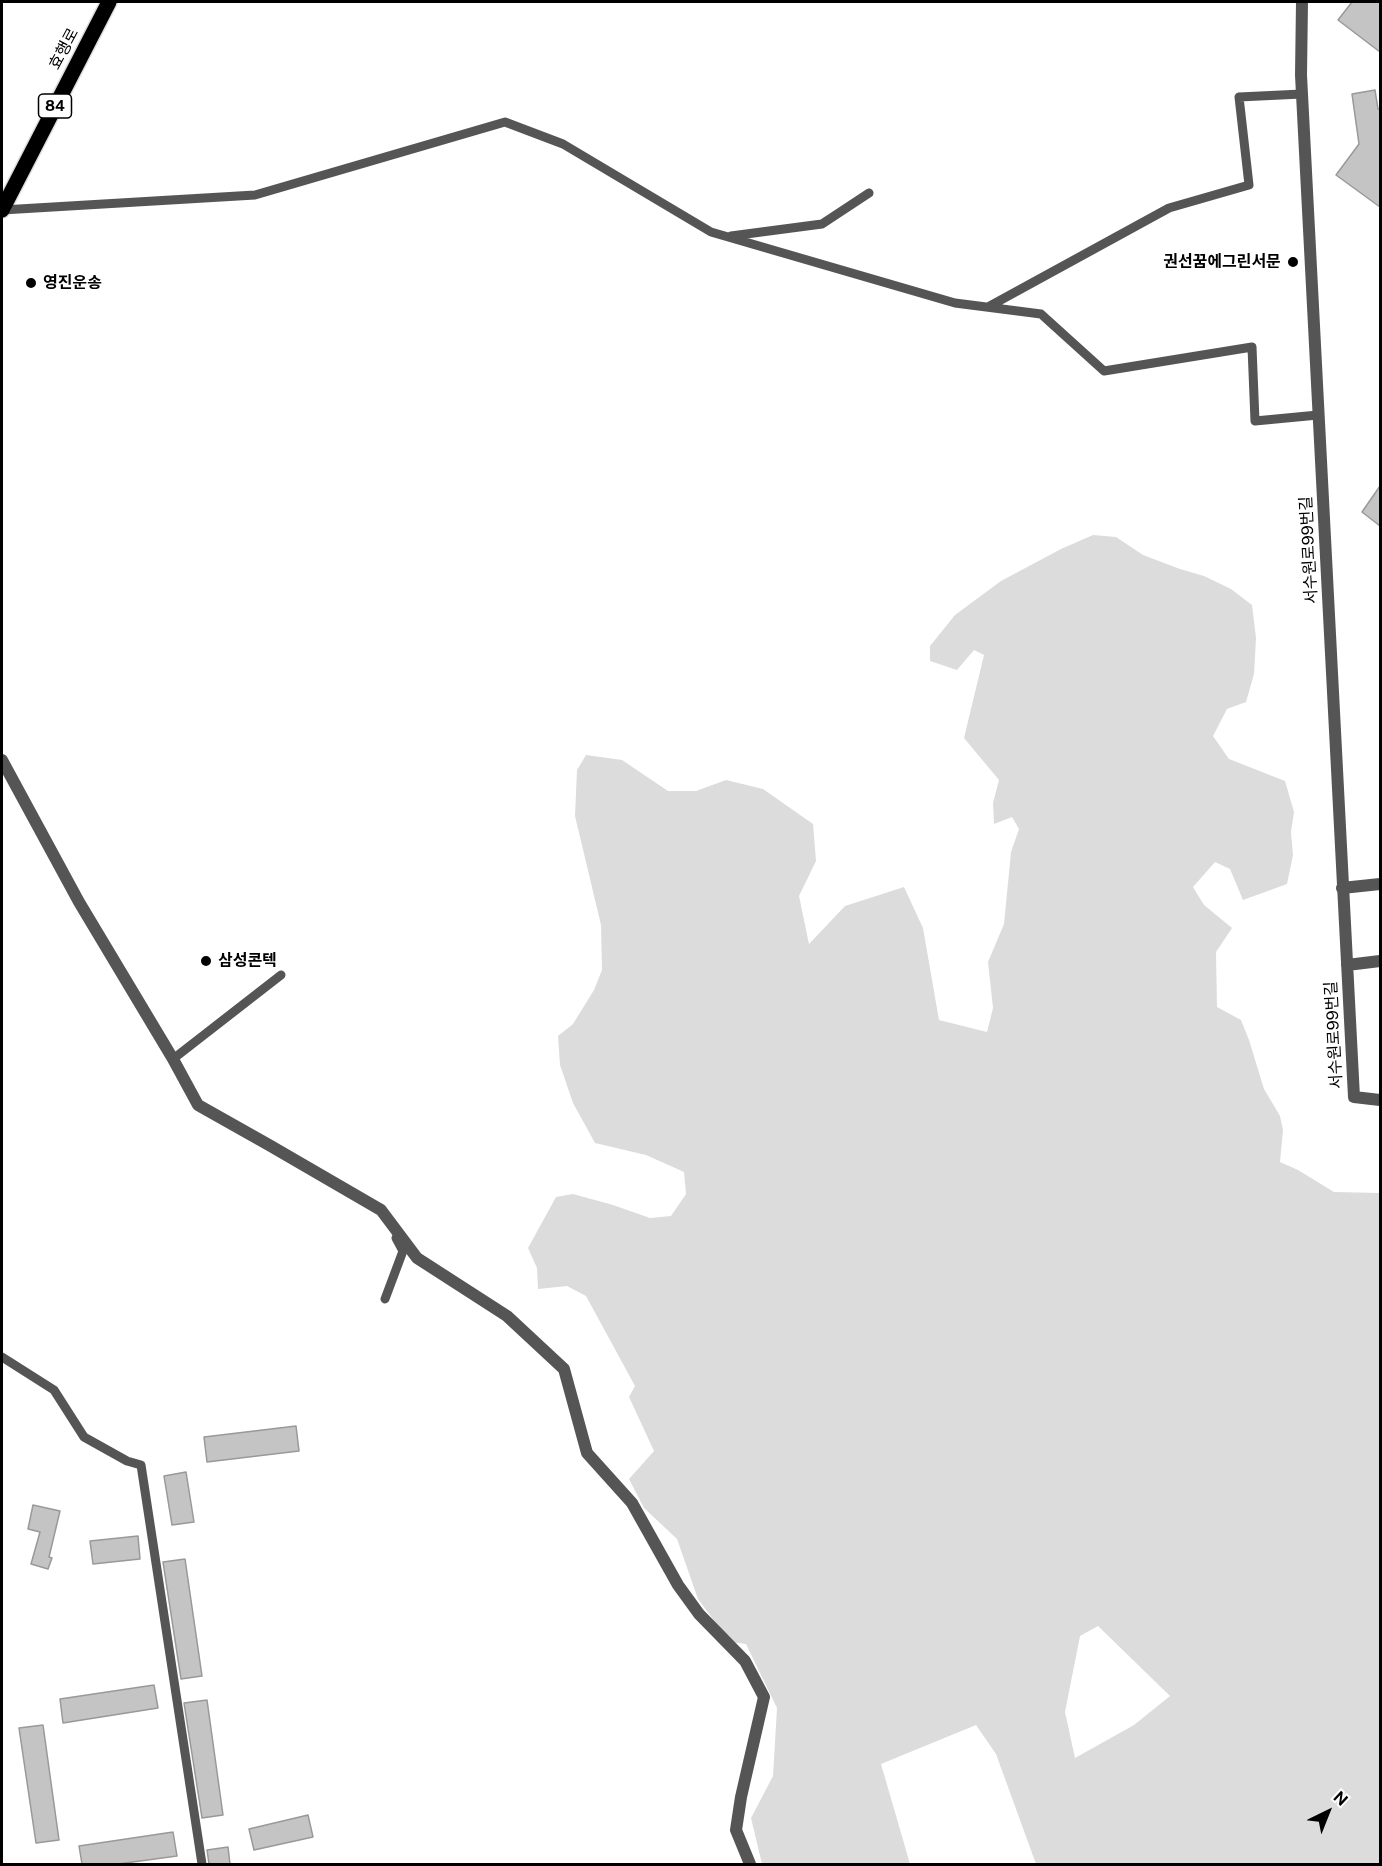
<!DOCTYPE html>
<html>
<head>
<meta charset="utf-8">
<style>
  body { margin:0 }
  #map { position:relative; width:1382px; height:1866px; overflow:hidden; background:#fff; font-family:"Public Sans",sans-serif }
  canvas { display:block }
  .frame { position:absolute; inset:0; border:3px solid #000; pointer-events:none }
  .north { position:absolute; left:1298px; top:1782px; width:60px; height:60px; -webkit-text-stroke:4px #fff; paint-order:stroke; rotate:43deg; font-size:16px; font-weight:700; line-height:24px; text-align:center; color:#000 }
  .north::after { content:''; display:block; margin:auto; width:21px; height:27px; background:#000; clip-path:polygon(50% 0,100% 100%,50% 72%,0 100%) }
</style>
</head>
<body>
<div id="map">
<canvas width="1382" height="1866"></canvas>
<div class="frame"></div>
<div class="north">N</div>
</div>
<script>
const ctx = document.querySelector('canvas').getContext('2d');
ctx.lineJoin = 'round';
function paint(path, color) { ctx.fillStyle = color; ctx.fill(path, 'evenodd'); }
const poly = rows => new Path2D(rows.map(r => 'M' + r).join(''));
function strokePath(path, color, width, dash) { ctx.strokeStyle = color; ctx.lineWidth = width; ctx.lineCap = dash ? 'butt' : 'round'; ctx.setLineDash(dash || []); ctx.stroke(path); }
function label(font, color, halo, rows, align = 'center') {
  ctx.font = font + ' "Public Sans","Noto Sans KR",sans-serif'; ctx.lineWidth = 6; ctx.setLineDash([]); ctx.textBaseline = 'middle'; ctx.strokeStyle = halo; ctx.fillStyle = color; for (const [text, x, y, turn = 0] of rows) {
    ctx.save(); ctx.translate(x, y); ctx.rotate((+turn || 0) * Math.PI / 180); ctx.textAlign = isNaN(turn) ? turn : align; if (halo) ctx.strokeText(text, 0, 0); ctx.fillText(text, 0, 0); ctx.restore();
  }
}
paint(poly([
  [1093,535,1116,537,1143,555,1180,569,1204,576,1231,589,1252,605,1256,638,1254,674,1246,702,1227,709,1213,736,1229,759,1285,781,1294,812,1291,832,1293,855,1287,884,1243,900,1230,869,1215,862,1193,887,1204,905,1232,928,1216,952,1217,1007,1241,1020,1249,1040,1264,1089,1280,1116,1283,1130,1280,1162,1298,1170,1334,1192,1380,1193,1380,1864,1036,1864,996,1754,976,1725,881,1764,910,1864,762,1864,751,1818,773,1776,777,1708,746,1644,730,1642,698,1599,677,1539,644,1508,629,1479,654,1451,629,1397,635,1386,586,1296,567,1286,538,1289,537,1268,528,1248,556,1197,573,1194,613,1205,650,1218,671,1216,686,1194,684,1172,646,1155,595,1143,573,1103,560,1065,558,1036,573,1024,594,990,602,970,601,925,575,816,577,770,586,755,622,760,668,791,696,791,726,780,763,789,813,824,816,861,799,896,809,944,845,906,904,887,923,928,939,1020,987,1032,993,1008,988,962,1004,924,1011,852,1019,829,1012,817,994,824,993,803,999,780,964,738,984,655,974,650,957,670,930,661,930,646,955,615,1001,581,1061,549],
  [1098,1626,1170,1696,1134,1725,1075,1758,1065,1712,1080,1636]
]), '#dcdcdc');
const building = poly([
  [1352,2,1380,2,1380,52,1338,20,1352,2],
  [1375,90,1378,109,1380,109,1380,207,1336,175,1359,144,1352,94,1375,90],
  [1380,486,1380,526,1362,512,1380,486],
  [296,1426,299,1451,207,1462,204,1437,296,1426],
  [186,1472,194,1522,172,1525,164,1476,186,1472],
  [33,1505,60,1511,49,1557,52,1558,48,1569,31,1564,40,1532,28,1529,33,1505],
  [138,1536,140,1559,93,1564,90,1541,138,1536],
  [185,1559,202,1676,181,1679,163,1562,185,1559],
  [154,1685,158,1708,63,1723,60,1699,154,1685],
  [207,1700,223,1815,202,1818,184,1703,207,1700],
  [43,1725,59,1840,36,1843,19,1728,43,1725],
  [308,1815,313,1837,254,1850,249,1829,308,1815],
  [173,1832,177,1856,118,1864,82,1864,79,1846,173,1832],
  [228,1847,230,1864,209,1864,207,1850,228,1847]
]);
paint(building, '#c4c4c4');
strokePath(building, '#999', 1.5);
const primary = poly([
  [2,210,109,2]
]);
strokePath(primary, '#dbdbdb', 18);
strokePath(poly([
  [2,210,255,195,505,122,563,144,711,232,955,303,1041,314,1104,371,1252,347,1255,421,1318,415],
  [731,236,822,224,869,193],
  [988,307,1169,208,1249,185,1239,97,1302,94],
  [173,1059,281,975],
  [385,1299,403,1251,396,1238],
  [2,1357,54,1390,84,1437,127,1461,141,1465,202,1864]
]), '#555', 9);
strokePath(poly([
  [1302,2,1301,75,1354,1097,1380,1100],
  [2,760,79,902,173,1059,198,1105,269,1145,381,1210,417,1258,507,1316,564,1369,587,1453,632,1503,678,1585,699,1614,745,1661,764,1697,741,1797,736,1830,750,1864],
  [1347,965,1380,961]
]), '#555', 12);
strokePath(poly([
  [1342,888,1380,884]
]), '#555', 12);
strokePath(primary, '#000', 15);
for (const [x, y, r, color] of [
  [1293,262,6,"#000"],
  [31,283,6,"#000"],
  [206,961,6,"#000"]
]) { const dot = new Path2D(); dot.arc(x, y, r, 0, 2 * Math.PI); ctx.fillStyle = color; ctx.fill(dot); strokePath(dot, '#fff', 2); }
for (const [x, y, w] of [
  [55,106,33]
]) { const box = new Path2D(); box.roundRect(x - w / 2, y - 12, w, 24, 4.5); ctx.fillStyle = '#fff'; ctx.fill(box); strokePath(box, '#000', 1.5); }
label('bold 15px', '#000', null, [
  ["84",55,106]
]);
label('16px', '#000', '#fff', [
  ["효행로",64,49,-62],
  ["서수원로99번길",1309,550,-93],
  ["서수원로99번길",1334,1035,-93]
]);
label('bold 16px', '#000', '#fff', [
  ["권선꿈에그린서문",1281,262,"right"],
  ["영진운송",43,283],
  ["삼성콘텍",218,961]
], 'left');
</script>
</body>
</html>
